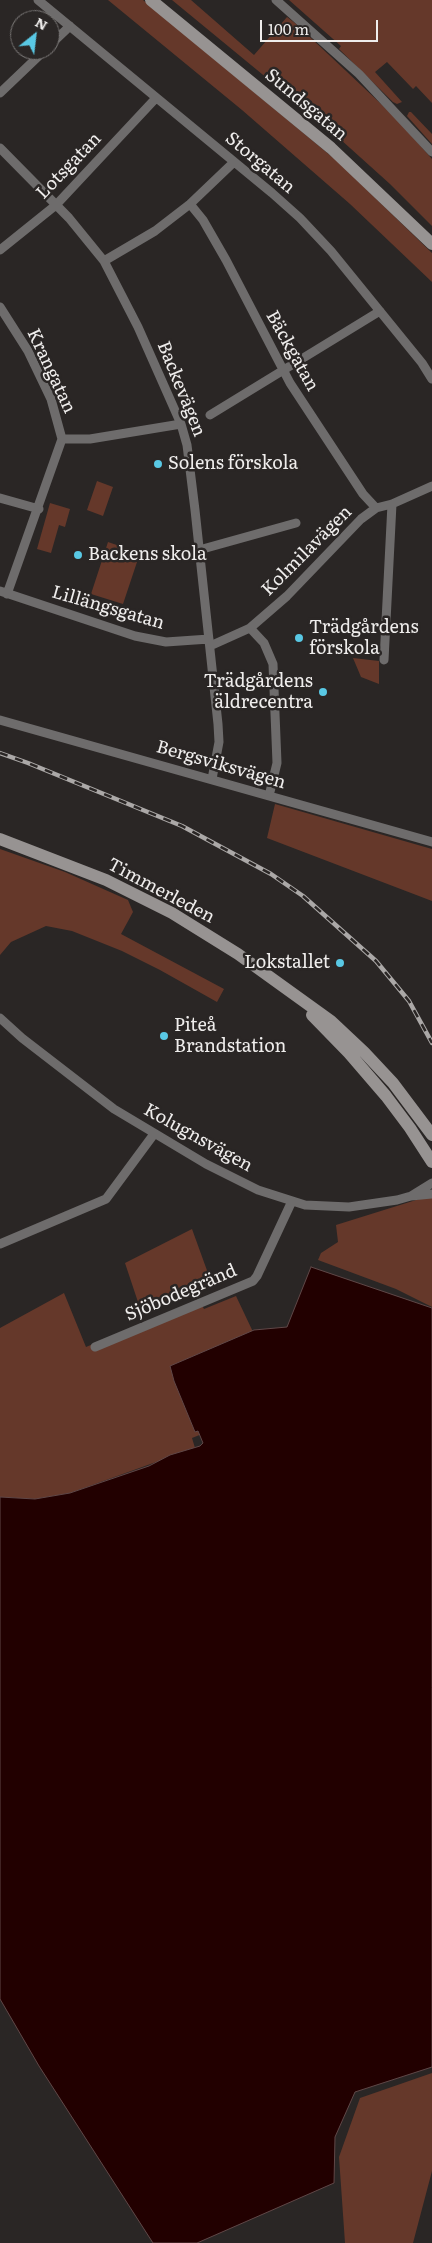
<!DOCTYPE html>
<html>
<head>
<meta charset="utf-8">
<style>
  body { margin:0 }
  #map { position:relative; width:432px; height:2243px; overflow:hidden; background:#2a2625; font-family:Literata,serif }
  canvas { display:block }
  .north { position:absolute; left:10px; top:10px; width:50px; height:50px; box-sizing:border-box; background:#2a2625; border:1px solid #797675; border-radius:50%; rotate:29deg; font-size:14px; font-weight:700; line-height:20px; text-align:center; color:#efedec }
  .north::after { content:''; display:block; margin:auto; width:18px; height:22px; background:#59c8e4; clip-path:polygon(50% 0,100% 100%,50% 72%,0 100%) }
  .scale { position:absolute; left:260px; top:20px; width:118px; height:22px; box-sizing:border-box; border:2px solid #efedec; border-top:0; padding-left:6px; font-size:15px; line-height:18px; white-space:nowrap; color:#efedec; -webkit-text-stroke:4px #2a2625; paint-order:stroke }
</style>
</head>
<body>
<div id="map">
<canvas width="432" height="2243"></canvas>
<div class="north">N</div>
<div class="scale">100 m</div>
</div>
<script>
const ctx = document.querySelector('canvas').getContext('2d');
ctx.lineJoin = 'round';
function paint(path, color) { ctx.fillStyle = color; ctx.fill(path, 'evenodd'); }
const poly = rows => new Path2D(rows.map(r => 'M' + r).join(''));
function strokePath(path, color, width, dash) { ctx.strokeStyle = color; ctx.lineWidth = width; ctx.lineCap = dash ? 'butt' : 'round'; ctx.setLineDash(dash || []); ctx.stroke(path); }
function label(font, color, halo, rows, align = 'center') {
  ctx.font = font + ' Literata,serif'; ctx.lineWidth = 5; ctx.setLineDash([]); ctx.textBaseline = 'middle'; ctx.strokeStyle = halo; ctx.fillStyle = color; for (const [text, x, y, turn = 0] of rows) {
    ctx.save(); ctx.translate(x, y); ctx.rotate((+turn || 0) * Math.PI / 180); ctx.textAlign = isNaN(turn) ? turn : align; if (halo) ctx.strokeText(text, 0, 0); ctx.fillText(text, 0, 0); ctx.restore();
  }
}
paint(poly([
  [108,0,143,0,337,161,432,253,432,282,350,204,242,110],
  [172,0,191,0,254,55,287,17,295,23,396,118,432,159,432,226,390,184,330,130],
  [289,0,432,0,432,103,416,86,413,89,387,62,375,72,402,102,397,104,393,102,339,49,341,46],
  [409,112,411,112,432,134,432,144,407,116],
  [97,481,113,487,103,516,87,510],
  [50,503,70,509,65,527,59,525,51,553,37,549],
  [108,542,140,553,123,604,91,594],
  [353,658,379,661,379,684,361,677],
  [275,804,432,849,432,901,267,838],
  [0,849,65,872,128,900,133,912,121,934,224,989,217,1002,160,970,122,951,72,931,46,926,11,942,0,955],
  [432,1195,432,1307,396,1289,318,1260,321,1253,338,1242,336,1225],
  [192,1229,213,1287,200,1291,183,1290,165,1304,140,1308,125,1263],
  [64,1293,86,1347,199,1300,204,1309,236,1296,254,1334,202,1434,192,1438,195,1448,70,1493,35,1499,0,1497,0,1328],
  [432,2073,432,2171,413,2243,345,2243,339,2157,360,2098]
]), '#65382a');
const water = poly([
  [311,1267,432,1308,432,2067,355,2092,335,2137,334,2183,197,2243,153,2243,39,2066,0,1999,0,1497,35,1499,70,1493,149,1466,170,1455,200,1446,203,1443,198,1431,195,1432,174,1381,170,1366,254,1330,287,1327,311,1267]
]);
paint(water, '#200');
strokePath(water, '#604747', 1);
strokePath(poly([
  [38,0,272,193,300,218,331,251,422,363,432,379],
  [276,0,359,74,432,152],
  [50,45,70,26],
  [0,93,45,50],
  [0,148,69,218,104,261,138,327,181,424,187,445,195,510,218,724,219,742,212,779],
  [190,204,203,220,226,260,290,383,363,494,376,508],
  [0,250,56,205,156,98],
  [104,261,155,231,190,204,234,162],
  [0,307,28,351,51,399,62,439,7,594],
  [210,415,380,311],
  [62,439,90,439,181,424],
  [0,498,39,509],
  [199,550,296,523],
  [0,591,135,636,166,642,209,639],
  [250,628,264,643,273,664,277,763,269,796],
  [210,646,250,628,287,596,361,519,376,508,392,504,432,486],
  [384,660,392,504],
  [0,720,432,842],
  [0,1018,22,1038,114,1109,206,1164,258,1190,305,1205,349,1207,397,1200,411,1196,432,1183],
  [411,1196,432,1194],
  [0,1244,106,1199,154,1134],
  [95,1347,253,1281,257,1276,292,1201]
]), '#6e6c6c', 9);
strokePath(poly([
  [151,0,331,148,432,244],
  [0,839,106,880,172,913,238,954,331,1021,364,1052,393,1083,432,1135],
  [312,1015,349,1053,386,1096,410,1128,432,1162]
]), '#979392', 12);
const rail = poly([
  [0,753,28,763,182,826,271,874,303,896,376,961,409,1001,432,1043]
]);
strokePath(rail, '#aba8a7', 4.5);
strokePath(rail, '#2a2625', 2.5, [8]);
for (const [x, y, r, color] of [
  [158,464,5,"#59c8e4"],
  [78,555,5,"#59c8e4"],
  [299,638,5,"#59c8e4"],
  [323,692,5,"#59c8e4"],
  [340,963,5,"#59c8e4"],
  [164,1036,5,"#59c8e4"]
]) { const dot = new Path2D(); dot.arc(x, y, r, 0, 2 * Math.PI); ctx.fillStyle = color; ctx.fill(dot); strokePath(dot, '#2a2625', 2); }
label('18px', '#efedec', '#2a2625', [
  ["Sundsgatan",306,105,40],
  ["Storgatan",260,163,40],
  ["Lotsgatan",69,166,-46],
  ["Bäckgatan",292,351,61],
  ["Krangatan",51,371,65],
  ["Backevägen",181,389,68],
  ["Kolmilavägen",307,551,-45],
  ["Lillängsgatan",108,608,16],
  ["Bergsviksvägen",221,765,16],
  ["Timmerleden",161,891,28],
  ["Kolugnsvägen",198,1138,29],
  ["Sjöbodegränd",181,1293,-23]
]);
label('18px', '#efedec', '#2a2625', [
  ["Solens förskola",168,464],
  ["Backens skola",88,555],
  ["Trädgårdens",309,628],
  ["förskola",309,649],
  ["Trädgårdens",313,682,"right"],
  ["äldrecentra",313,703,"right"],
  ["Lokstallet",330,963,"right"],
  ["Piteå",174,1026],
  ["Brandstation",174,1047]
], 'left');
</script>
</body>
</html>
